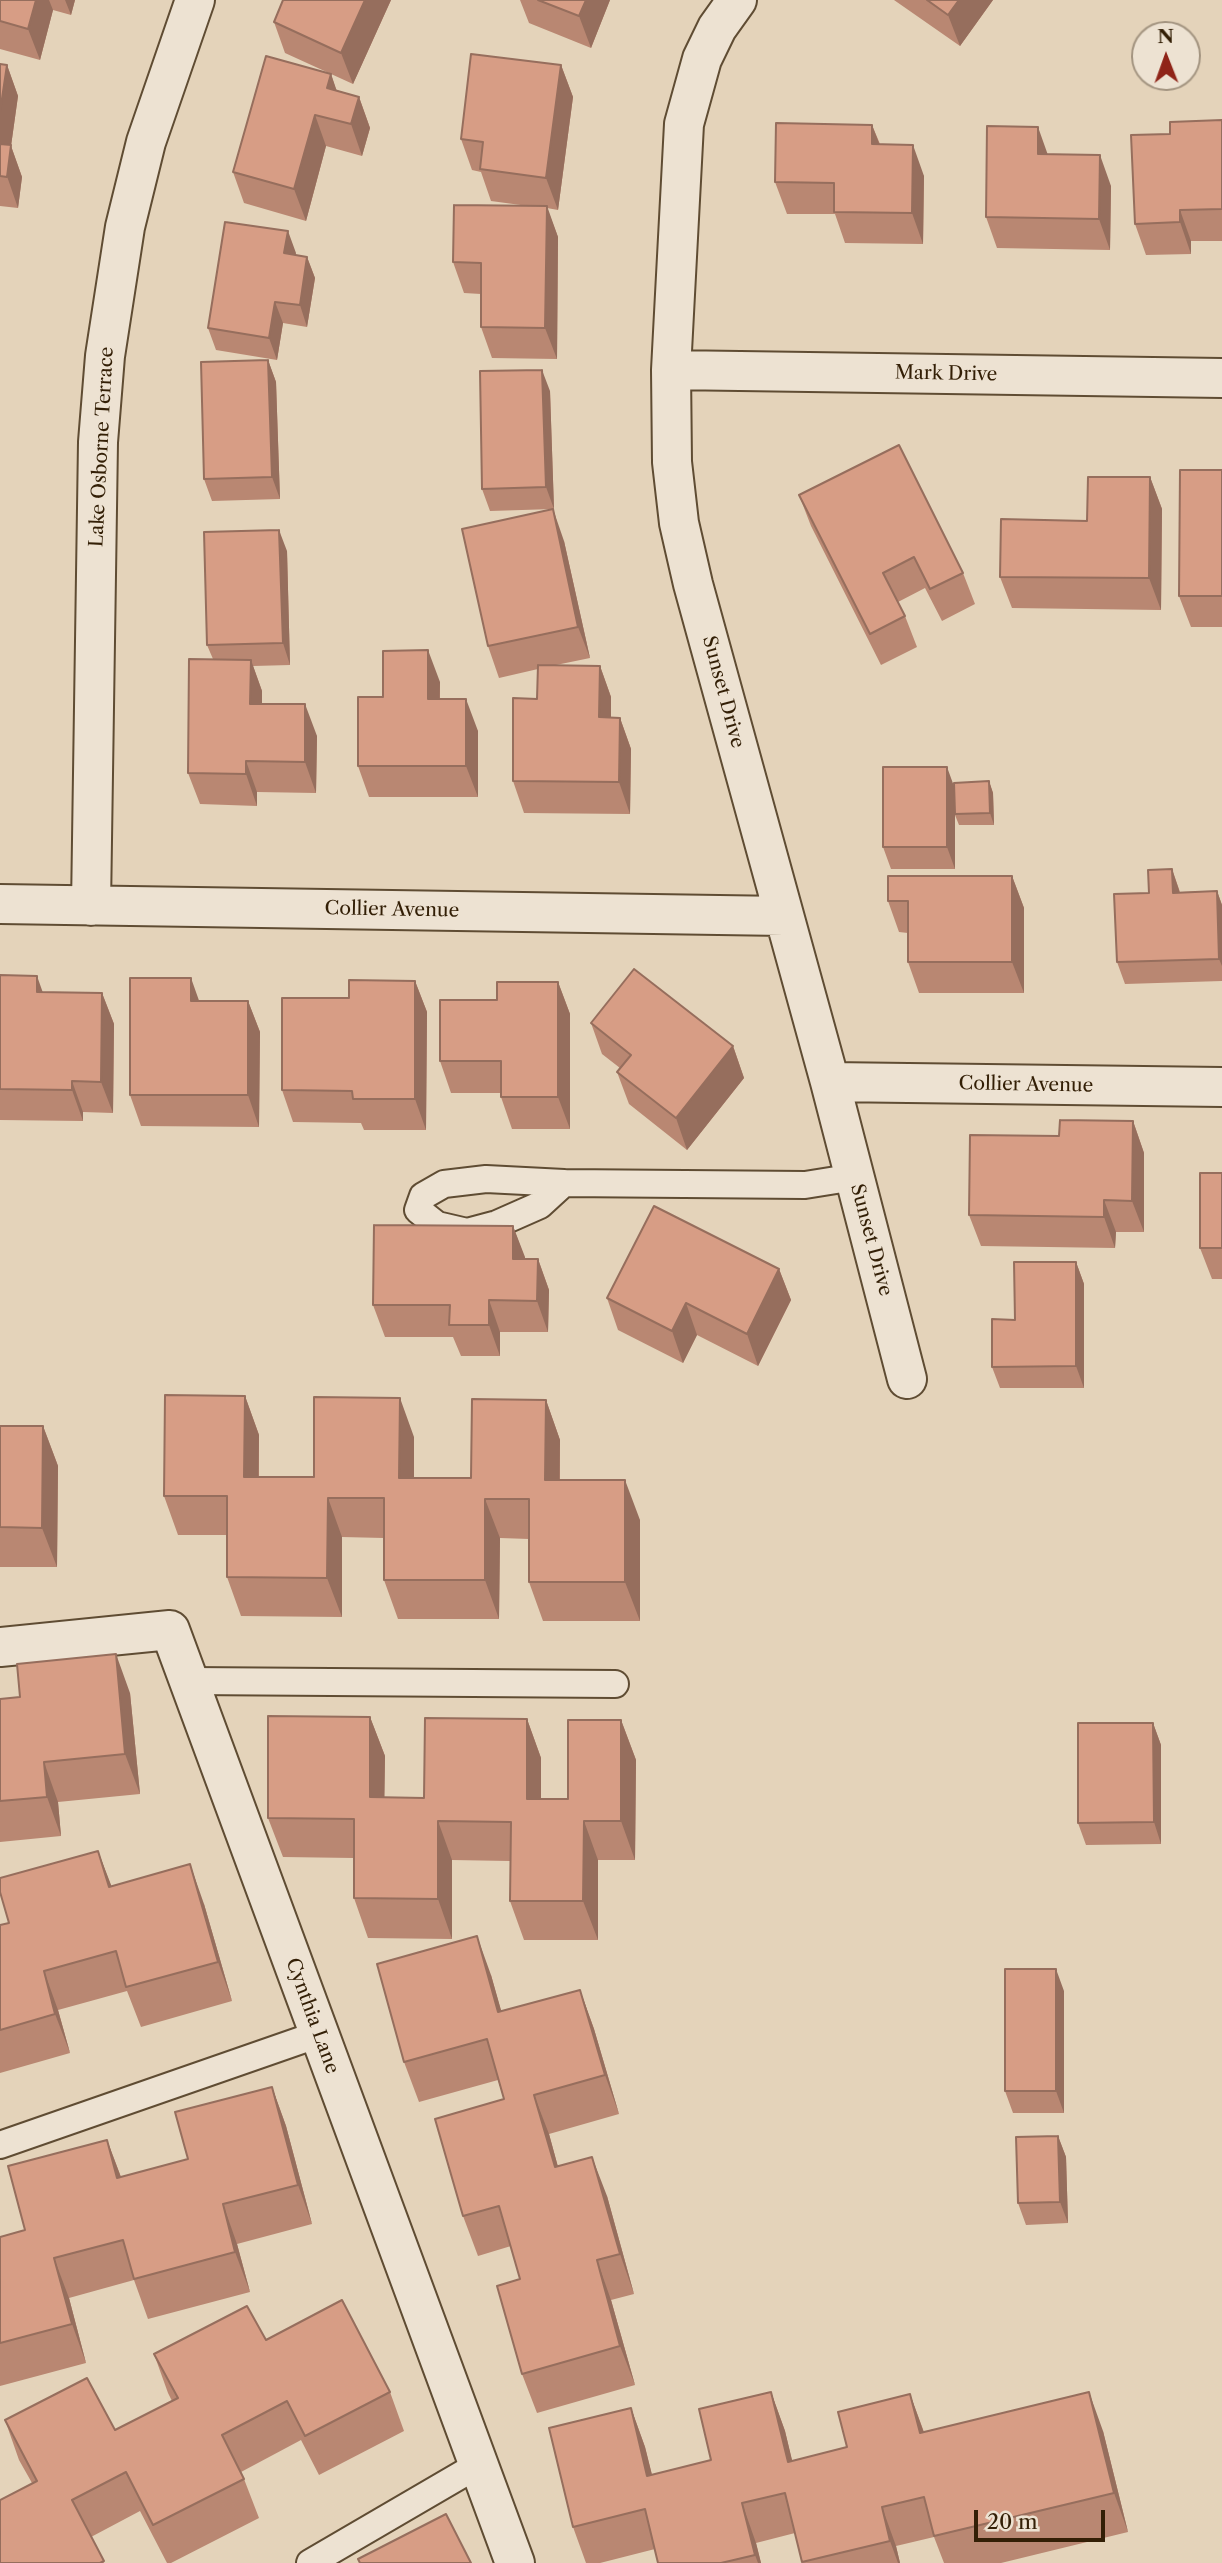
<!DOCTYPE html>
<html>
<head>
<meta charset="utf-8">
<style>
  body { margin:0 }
  #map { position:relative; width:1222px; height:2563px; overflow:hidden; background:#e4d3ba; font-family:"Libre Caslon Text",serif }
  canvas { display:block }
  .north { position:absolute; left:1131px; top:21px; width:70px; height:70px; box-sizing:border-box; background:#ede2d2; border:2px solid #a39480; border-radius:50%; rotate:359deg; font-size:19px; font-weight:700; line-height:28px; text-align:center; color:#331f06 }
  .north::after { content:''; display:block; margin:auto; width:24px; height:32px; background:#8f2418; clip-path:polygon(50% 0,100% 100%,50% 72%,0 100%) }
  .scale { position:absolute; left:974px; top:2510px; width:131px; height:32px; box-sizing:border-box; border:4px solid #331f06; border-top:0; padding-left:9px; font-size:21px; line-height:24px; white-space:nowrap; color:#331f06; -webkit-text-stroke:5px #ede2d2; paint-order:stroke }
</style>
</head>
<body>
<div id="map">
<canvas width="1222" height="2563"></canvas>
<div class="north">N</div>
<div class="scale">20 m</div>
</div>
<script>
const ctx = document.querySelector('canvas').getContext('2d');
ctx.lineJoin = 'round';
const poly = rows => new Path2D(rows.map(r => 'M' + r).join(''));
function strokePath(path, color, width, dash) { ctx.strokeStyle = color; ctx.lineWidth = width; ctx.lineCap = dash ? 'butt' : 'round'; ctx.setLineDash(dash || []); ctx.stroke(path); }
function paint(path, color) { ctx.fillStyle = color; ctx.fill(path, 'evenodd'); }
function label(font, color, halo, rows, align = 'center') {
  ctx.font = font + ' "Libre Caslon Text",serif'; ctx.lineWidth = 5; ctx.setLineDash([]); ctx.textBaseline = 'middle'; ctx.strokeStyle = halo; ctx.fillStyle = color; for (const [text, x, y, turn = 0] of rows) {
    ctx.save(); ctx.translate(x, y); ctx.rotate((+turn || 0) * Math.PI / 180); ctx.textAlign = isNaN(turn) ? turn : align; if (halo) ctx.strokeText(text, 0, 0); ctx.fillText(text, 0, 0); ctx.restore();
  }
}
const lane = poly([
  [564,1183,486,1179,444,1184,423,1196,418,1210,437,1225,467,1232,497,1224,540,1205,564,1183,805,1185,855,1177],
  [189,1681,615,1684],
  [0,2145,319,2034],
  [310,2563,478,2465]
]);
const street = poly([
  [737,0,717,28,702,59,684,124,671,370,672,462,679,523,693,584,830,1082,907,1379],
  [671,370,1222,378],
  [0,904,784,916],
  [91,906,98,442,105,356,125,227,146,142,195,0],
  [830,1082,1222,1087],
  [0,1647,170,1630,515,2563]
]);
strokePath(lane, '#5f4c33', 30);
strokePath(street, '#5f4c33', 42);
strokePath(lane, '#ede2d2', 26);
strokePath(street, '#ede2d2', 38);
paint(poly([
  [0,0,75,0,71,15,53,10,40,60,0,49],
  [283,0,391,0,353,84,285,53,274,22],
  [520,0,610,0,591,48,529,23],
  [894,0,993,0,960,46],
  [0,64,7,65,18,96,11,146,22,177,18,208,0,206],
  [561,65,573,97,558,210,547,208,558,237,557,359,492,358,481,327,481,294,464,293,453,262,528,206,491,201,481,172,472,170,461,139],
  [331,74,336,90,359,97,370,128,362,156,326,146,306,221,244,203,233,172],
  [1222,120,1222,241,1191,241,1191,254,1146,255,1135,224,1170,134],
  [872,125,880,144,924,176,923,244,845,243,835,214,787,214,775,182],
  [1048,154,1111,186,1110,250,997,248,986,217],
  [296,253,295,255,307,257,315,278,307,327,283,323,277,360,216,350,208,328],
  [268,360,276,382,280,499,212,501,204,479],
  [550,391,554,509,490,511,482,489],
  [1222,470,1222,627,1191,627,1179,596],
  [1150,477,1162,509,1161,610,1012,608,1000,577,1087,521],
  [799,495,963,573,975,604,942,621,925,588,898,602,905,616,917,647,881,665,811,526],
  [564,541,590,658,556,665,600,666,611,697,611,717,620,718,631,749,630,814,524,813,513,781,537,699,538,669,499,678,488,646],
  [287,551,290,665,253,666,262,691,262,704,317,736,316,793,257,792,257,806,200,804,188,773,213,659,207,645],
  [440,682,440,699,478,731,478,797,369,797,358,766,383,697],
  [989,781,993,793,994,825,959,825,955,815,955,869,891,869,883,847,954,787],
  [1172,869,1180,892,1217,891,1222,905,1222,981,1125,984,1117,962,1149,893],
  [1012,876,1024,908,1024,993,919,993,908,962,908,933,899,932,888,901],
  [0,975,43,992,102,993,114,1024,113,1113,83,1112,83,1121,0,1120],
  [415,981,427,1012,426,1130,364,1130,361,1123,293,1122,282,1090,349,998],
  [558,982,570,1014,570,1129,512,1129,501,1097,501,1093,451,1093,440,1061,497,1000],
  [200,1001,248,1001,260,1032,259,1127,141,1126,130,1095],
  [591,1023,733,1046,744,1078,687,1150,629,1104,617,1072,620,1068,602,1054],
  [1133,1121,1144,1153,1144,1232,1116,1232,1115,1248,981,1246,969,1215,1059,1136],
  [1222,1173,1222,1279,1212,1279,1200,1248],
  [513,1226,525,1259,538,1259,549,1290,548,1332,500,1332,500,1356,461,1356,453,1337,385,1337,373,1305],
  [1076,1262,1084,1284,1084,1388,1000,1388,992,1367],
  [779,1269,791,1300,758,1366,697,1335,683,1363,618,1330,607,1298],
  [245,1396,259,1435,259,1477,314,1477,414,1437,414,1478,471,1478,546,1400,560,1440,560,1480,640,1520,640,1621,543,1621,529,1582,529,1539,500,1538,499,1619,398,1619,384,1580,384,1538,342,1537,342,1617,241,1616,227,1577,227,1535,178,1535,164,1496],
  [0,1426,43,1426,58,1466,57,1567,0,1567],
  [130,1693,140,1794,58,1802,61,1836,0,1842,0,1699],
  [370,1717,385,1756,384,1797,424,1798,527,1719,541,1758,541,1799,568,1799,621,1720,636,1760,635,1860,598,1860,598,1940,524,1940,510,1901,510,1861,452,1860,452,1939,368,1938,354,1898,354,1858,283,1857,268,1818],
  [1153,1723,1161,1745,1161,1844,1086,1845,1078,1823],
  [98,1851,111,1886,204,1904,232,2001,141,2027,127,1991,58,2010,70,2053,0,2073,0,1925,9,1923],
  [491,1975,501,2011,580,1990,594,2029,619,2114,549,2134,558,2167,607,2196,634,2294,611,2300,635,2385,537,2413,522,2374,520,2279,511,2246,478,2256,463,2216,504,2099,498,2080,419,2102,404,2062],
  [1064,1991,1064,2113,1013,2113,1005,2091],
  [272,2087,286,2126,312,2224,237,2244,250,2292,148,2319,134,2280,69,2298,86,2363,0,2386,0,2237,25,2230,107,2140,121,2177,188,2159],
  [1058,2136,1066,2157,1068,2223,1026,2225,1018,2203],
  [266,2340,390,2392,404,2431,319,2475,301,2440,241,2472,244,2479,259,2518,171,2563,167,2563,140,2511,91,2537,104,2563,0,2563,32,2483,19,2460,5,2420,115,2430,172,2401,168,2393,154,2354],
  [771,2392,785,2431,792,2461,847,2447,910,2394,924,2432,1103,2431,1128,2532,1001,2563,944,2563,934,2537,896,2546,900,2563,803,2563,795,2533,756,2543,761,2563,658,2563,655,2549,600,2563,586,2563,573,2527,631,2408,645,2447,652,2475,711,2460]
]), '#b98772');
paint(poly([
  [36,0,49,0,53,10,40,60,28,29],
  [65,0,75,0,71,15],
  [365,0,391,0,353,84,341,53],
  [586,0,610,0,591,48,579,16],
  [959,0,993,0,960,46,948,15],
  [7,65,18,96,11,146,22,177,18,208,0,156,0,112],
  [561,65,573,97,558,210,546,178],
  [331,74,342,106,327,88],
  [359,97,370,128,362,156,351,124],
  [315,115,326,146,306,221,294,189],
  [872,125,884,156,872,144],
  [1038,127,1049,158,1038,154],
  [913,145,924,176,923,244,912,213],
  [1100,155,1111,186,1110,250,1099,219],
  [547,206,558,237,557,359,545,328],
  [1180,210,1191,241,1191,254,1180,222],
  [288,231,296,253,292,275,284,253],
  [307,257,315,278,307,327,300,305],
  [275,302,283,323,277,360,269,338],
  [268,360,276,382,280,499,272,477],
  [542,370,550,391,554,509,546,487],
  [1150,477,1162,509,1161,610,1149,578],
  [553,509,564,541,590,658,578,627],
  [279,530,287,551,290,665,283,643],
  [428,650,440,682,439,730,428,699],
  [251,660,262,691,262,735,250,704],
  [600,666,611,697,611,749,599,717],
  [466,699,478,731,478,797,466,766],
  [305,704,317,736,316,793,305,762],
  [620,718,631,749,630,814,619,782],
  [246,761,257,792,257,806,246,774],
  [947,767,955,789,955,869,947,847],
  [989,781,993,793,994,825,990,813],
  [1172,869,1179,890,1181,914,1173,893],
  [1012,876,1024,908,1024,993,1012,962],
  [1217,891,1222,905,1222,966,1219,959],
  [37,976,48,1007,37,992],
  [191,978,202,1009,191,1001],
  [415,981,427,1012,426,1130,415,1099],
  [558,982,570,1014,570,1129,558,1097],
  [102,993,114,1024,113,1113,101,1082],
  [248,1001,260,1032,259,1127,248,1095],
  [733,1046,744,1078,687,1150,676,1118],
  [72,1081,83,1112,83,1121,72,1090],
  [1133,1121,1144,1153,1144,1232,1132,1201],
  [1104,1200,1116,1232,1115,1248,1104,1217],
  [513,1226,525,1257,525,1290,513,1259],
  [538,1259,549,1290,548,1332,537,1301],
  [1076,1262,1084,1284,1084,1388,1076,1366],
  [779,1269,791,1300,758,1366,747,1334],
  [489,1300,500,1332,500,1356,489,1325],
  [686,1303,697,1335,683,1363,672,1331],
  [245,1396,259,1435,258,1516,244,1477],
  [400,1398,414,1437,414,1517,399,1478],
  [546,1400,560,1440,559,1519,545,1480],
  [43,1426,58,1466,57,1567,42,1528],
  [625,1480,640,1520,640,1621,625,1582],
  [328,1498,342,1537,342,1617,327,1578],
  [485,1499,500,1538,499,1619,485,1580],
  [116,1654,130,1693,140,1794,125,1754],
  [370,1717,385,1756,384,1837,370,1797],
  [527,1719,541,1758,541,1838,527,1799],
  [621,1720,636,1760,635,1860,621,1821],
  [1153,1723,1161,1745,1161,1844,1154,1822],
  [44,1762,58,1802,61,1836,47,1797],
  [438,1821,452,1860,452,1939,438,1899],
  [584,1821,598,1860,598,1940,583,1901],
  [98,1851,113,1890,109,1887],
  [190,1864,204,1904,232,2001,218,1962],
  [477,1936,491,1975,513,2052,498,2012],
  [1056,1969,1064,1991,1064,2113,1056,2091],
  [44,1971,58,2010,70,2053,55,2014],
  [580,1990,594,2029,619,2114,605,2075],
  [272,2087,286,2126,312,2224,298,2185],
  [534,2095,549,2134,569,2207,555,2167],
  [1058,2136,1066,2157,1068,2223,1060,2202],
  [107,2140,122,2180,117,2178],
  [592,2157,607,2196,634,2294,620,2254],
  [223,2204,237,2244,250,2292,235,2252],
  [54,2258,69,2298,86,2363,72,2324],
  [597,2260,611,2300,635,2385,620,2346],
  [771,2392,785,2431,802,2501,788,2462],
  [1089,2392,1103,2431,1128,2532,1114,2493],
  [910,2394,924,2433,920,2433],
  [631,2408,645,2447,662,2515,647,2476],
  [742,2503,756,2543,761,2563,758,2563,755,2555],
  [882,2507,896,2546,900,2563,898,2563,890,2541]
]), '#966e5d');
const building = poly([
  [0,0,36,0,28,29,0,21,0,0],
  [283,0,365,0,341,53,274,22,283,0],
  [538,0,586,0,579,16,538,0],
  [927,0,959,0,948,15,927,0],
  [471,54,561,65,546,178,480,169,483,142,461,139,471,54],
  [266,56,331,74,327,88,359,97,351,124,315,115,294,189,233,172,266,56],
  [0,64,7,65,0,112,0,64],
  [1222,120,1222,209,1180,210,1180,222,1135,224,1131,135,1170,134,1170,122,1222,120],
  [776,123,872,125,872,144,913,145,912,213,834,212,834,183,775,182,776,123],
  [987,126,1038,127,1038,154,1100,155,1099,219,986,217,987,126],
  [0,144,11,145,7,177,0,176,0,144],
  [454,205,547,206,545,328,481,327,481,263,453,262,454,205],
  [225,222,288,231,284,253,307,257,300,305,275,302,269,338,208,328,225,222],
  [268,360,272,477,204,479,201,362,268,360],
  [542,370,546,487,482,489,480,371,542,370],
  [899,445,963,573,930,589,914,557,883,573,905,616,870,634,799,495,899,445],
  [1180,470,1222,470,1222,596,1179,596,1180,470],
  [1088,477,1150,477,1149,578,1000,577,1001,519,1087,521,1088,477],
  [553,509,578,627,488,646,462,529,553,509],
  [279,530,283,643,207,645,204,532,279,530],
  [428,650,428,699,466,699,466,766,358,766,358,697,383,697,383,651,428,650],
  [189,659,251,660,250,704,305,704,305,762,246,761,246,774,188,773,189,659],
  [538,665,600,666,599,717,620,718,619,782,513,781,513,698,537,699,538,665],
  [883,767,947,767,947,847,883,847,883,767],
  [989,781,990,813,955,814,954,783,989,781],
  [1172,869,1173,893,1217,891,1219,959,1117,962,1114,894,1149,893,1148,870,1172,869],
  [888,876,1012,876,1012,962,908,962,908,901,888,901,888,876],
  [634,969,733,1046,676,1118,617,1072,631,1055,591,1023,634,969],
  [0,975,37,976,37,992,102,993,101,1082,72,1081,72,1090,0,1089,0,975],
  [130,978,191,978,191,1001,248,1001,248,1095,130,1095,130,978],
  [349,980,415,981,415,1099,353,1099,352,1091,282,1090,282,998,349,998,349,980],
  [497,982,558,982,558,1097,501,1097,501,1061,440,1061,440,1000,497,1000,497,982],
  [1060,1120,1133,1121,1132,1201,1104,1200,1104,1217,969,1215,970,1135,1059,1136,1060,1120],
  [1200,1173,1222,1173,1222,1248,1200,1248,1200,1173],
  [654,1206,779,1269,747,1334,686,1303,672,1331,607,1298,654,1206],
  [374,1225,513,1226,513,1259,538,1259,537,1301,489,1300,489,1325,449,1325,450,1305,373,1305,374,1225],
  [1014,1262,1076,1262,1076,1366,992,1367,992,1319,1015,1320,1014,1262],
  [165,1395,245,1396,244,1477,314,1477,314,1397,400,1398,399,1478,471,1478,472,1399,546,1400,545,1480,625,1480,625,1582,529,1582,529,1499,485,1499,485,1580,384,1580,384,1498,328,1498,327,1578,227,1577,227,1496,164,1496,165,1395],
  [0,1426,43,1426,42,1528,0,1527,0,1426],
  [116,1654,125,1754,44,1762,47,1797,0,1801,0,1699,20,1697,17,1664,116,1654],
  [268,1716,370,1717,370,1797,424,1798,425,1718,527,1719,527,1799,568,1799,568,1720,621,1720,621,1821,584,1821,583,1901,510,1901,511,1822,438,1821,438,1899,354,1898,354,1819,268,1818,268,1716],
  [1078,1723,1153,1723,1154,1822,1078,1823,1078,1723],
  [98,1851,109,1887,190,1864,218,1962,126,1987,116,1951,44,1971,55,2014,0,2030,0,1925,9,1923,0,1892,0,1878,98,1851],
  [477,1936,498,2012,580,1990,605,2075,534,2095,555,2167,592,2157,620,2254,597,2260,620,2346,522,2374,497,2286,520,2279,499,2206,463,2216,435,2119,504,2099,487,2039,404,2062,377,1964,477,1936],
  [1005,1969,1056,1969,1056,2091,1005,2091,1005,1969],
  [272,2087,298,2185,223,2204,235,2252,134,2279,123,2240,54,2258,72,2324,0,2343,0,2237,25,2230,8,2166,107,2140,117,2178,188,2159,175,2112,272,2087],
  [1058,2136,1060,2202,1018,2203,1016,2137,1058,2136],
  [342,2300,390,2392,305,2436,287,2401,222,2435,244,2479,153,2525,126,2472,72,2500,104,2561,100,2563,0,2563,0,2500,37,2481,5,2420,87,2378,115,2430,178,2398,154,2354,247,2306,266,2340,342,2300],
  [771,2392,788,2462,847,2447,838,2412,910,2394,920,2433,1089,2392,1114,2493,934,2536,924,2497,882,2507,890,2541,802,2562,785,2493,742,2503,755,2555,721,2563,658,2563,645,2509,573,2527,549,2428,631,2408,647,2476,711,2460,699,2409,771,2392],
  [446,2514,471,2563,360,2563,358,2559,446,2514]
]);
paint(building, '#d79d85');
strokePath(building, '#966e5d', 2);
label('19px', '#331f06', '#ede2d2', [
  ["Mark Drive",946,374,1],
  ["Lake Osborne Terrace",102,447,-87],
  ["Sunset Drive",723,692,75],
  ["Collier Avenue",392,910,1],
  ["Collier Avenue",1026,1085,1],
  ["Sunset Drive",871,1240,75],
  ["Cynthia Lane",312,2016,70]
]);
</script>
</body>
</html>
